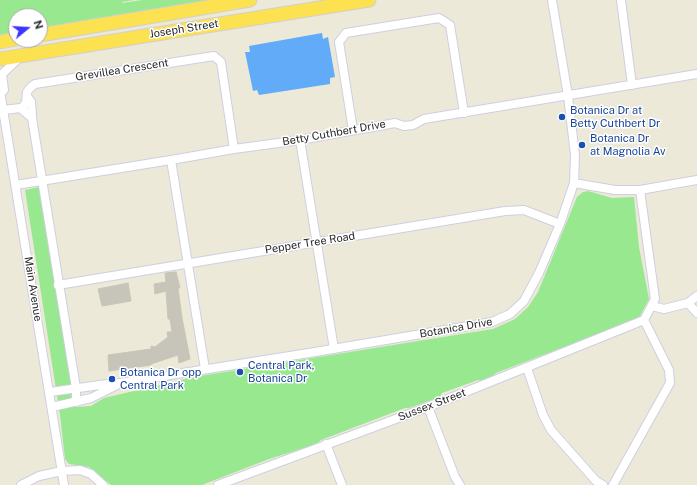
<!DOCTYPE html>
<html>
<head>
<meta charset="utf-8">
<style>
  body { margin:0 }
  #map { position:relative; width:697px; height:485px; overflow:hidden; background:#ece9d9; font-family:"Public Sans",sans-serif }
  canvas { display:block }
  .north { position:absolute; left:8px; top:8px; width:40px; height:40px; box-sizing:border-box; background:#fff; border:1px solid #a9a9a9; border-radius:50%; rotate:72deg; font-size:11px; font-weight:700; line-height:16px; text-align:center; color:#292929 }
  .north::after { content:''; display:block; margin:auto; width:14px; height:18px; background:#3f33ff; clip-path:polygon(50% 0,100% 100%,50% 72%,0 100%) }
</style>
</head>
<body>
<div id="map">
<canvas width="697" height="485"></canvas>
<div class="north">N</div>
</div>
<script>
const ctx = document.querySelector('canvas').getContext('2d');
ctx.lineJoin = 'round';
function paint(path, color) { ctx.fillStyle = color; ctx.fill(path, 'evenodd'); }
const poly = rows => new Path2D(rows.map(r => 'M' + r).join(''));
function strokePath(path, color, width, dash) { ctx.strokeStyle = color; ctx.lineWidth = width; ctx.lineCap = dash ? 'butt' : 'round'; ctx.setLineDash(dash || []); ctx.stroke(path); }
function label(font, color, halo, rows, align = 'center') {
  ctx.font = font + ' "Public Sans",sans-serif'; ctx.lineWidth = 3; ctx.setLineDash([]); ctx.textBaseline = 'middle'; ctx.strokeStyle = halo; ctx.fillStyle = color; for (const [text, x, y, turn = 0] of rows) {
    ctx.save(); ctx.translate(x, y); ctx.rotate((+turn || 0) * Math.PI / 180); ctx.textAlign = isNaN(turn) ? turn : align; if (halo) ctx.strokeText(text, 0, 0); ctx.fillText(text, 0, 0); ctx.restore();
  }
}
paint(poly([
  [0,0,134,0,122,2,122,3,142,0,212,0,40,30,40,16,16,16,16,35,0,37],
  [39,187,75,407,91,406,104,398,194,377,493,329,515,319,528,307,538,292,577,197,583,192,588,191,612,198,634,197,639,247,649,299,640,316,629,322,496,373,492,377,482,381,478,380,442,393,440,397,409,408,405,408,321,440,317,444,269,459,202,485,111,485,89,467,69,464,65,459,60,415,25,190]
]), '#98e890');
paint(poly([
  [322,33,323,39,328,37,335,77,330,78,330,84,259,95,257,90,253,91,245,52,250,52,249,46]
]), '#62abf8');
const building = poly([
  [176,272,180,288,178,288,182,318,190,359,179,363,178,355,151,364,151,365,109,371,108,355,151,349,151,346,155,347,168,337,167,332,172,332,170,319,168,319,166,291,155,294,154,284,166,282,165,273,176,272],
  [128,283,131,301,102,306,98,289,128,283]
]);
paint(building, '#c7c5b9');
strokePath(building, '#c8c5b3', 1);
const minor = poly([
  [621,0,632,85],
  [0,91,64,485],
  [1,93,4,90,2,74,21,56],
  [27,96,31,102,32,114,32,118,76,388,76,402],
  [20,108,23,107,26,102,27,92,31,87,35,84,214,56,221,62,234,149],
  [4,110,20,108,32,118],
  [353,130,339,42,346,33,439,18,450,25,464,113],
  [300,140,334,349],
  [171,160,205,369],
  [574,183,615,190,640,190,697,180],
  [16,185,171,160,234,149,300,140,395,123,404,126,413,125,424,119,697,74],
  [640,190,655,299,644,320],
  [58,285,505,211,524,210,560,224],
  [688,303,697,313],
  [652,306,664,309,688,303,697,296],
  [527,368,543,415,551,430,596,481,603,485],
  [50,392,107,384,120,383,315,352,492,322,510,314,524,301,539,273,560,224,574,183,575,155,568,96,552,0],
  [52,407,91,398,119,384],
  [428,407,455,477,460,485],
  [326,444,342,485],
  [21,485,39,476,62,471,80,470,91,474,103,485],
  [218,485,428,407,644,320],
  [613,485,670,383,669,370,644,320]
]);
const trunk = poly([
  [40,35,250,0],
  [0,42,16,39],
  [0,59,369,0]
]);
strokePath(minor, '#cfcee3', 10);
strokePath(trunk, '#d0d0d0', 15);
strokePath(minor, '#fff', 8);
strokePath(trunk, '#fce150', 13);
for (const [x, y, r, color] of [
  [562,117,4,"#1a4fb4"],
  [582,145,4,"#1a4fb4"],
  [240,372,4,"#1a4fb4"],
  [112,379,4,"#1a4fb4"]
]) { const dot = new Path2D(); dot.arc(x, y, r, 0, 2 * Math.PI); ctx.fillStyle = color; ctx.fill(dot); strokePath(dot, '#fff', 1.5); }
label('11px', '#292929', '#fff', [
  ["Joseph Street",184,29,-9],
  ["Grevillea Crescent",122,70,-9],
  ["Betty Cuthbert Drive",334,133,-10],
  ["Pepper Tree Road",310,243,-9],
  ["Main Avenue",33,289,81],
  ["Botanica Drive",456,328,-10],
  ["Sussex Street",432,405,-21]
]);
label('11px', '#164399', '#fff', [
  ["Botanica Dr at",570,111],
  ["Betty Cuthbert Dr",570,124],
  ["Botanica Dr",590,139],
  ["at Magnolia Av",590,152],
  ["Central Park,",248,366],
  ["Botanica Dr",248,379],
  ["Botanica Dr opp",120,373],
  ["Central Park",120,386]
], 'left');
</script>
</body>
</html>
